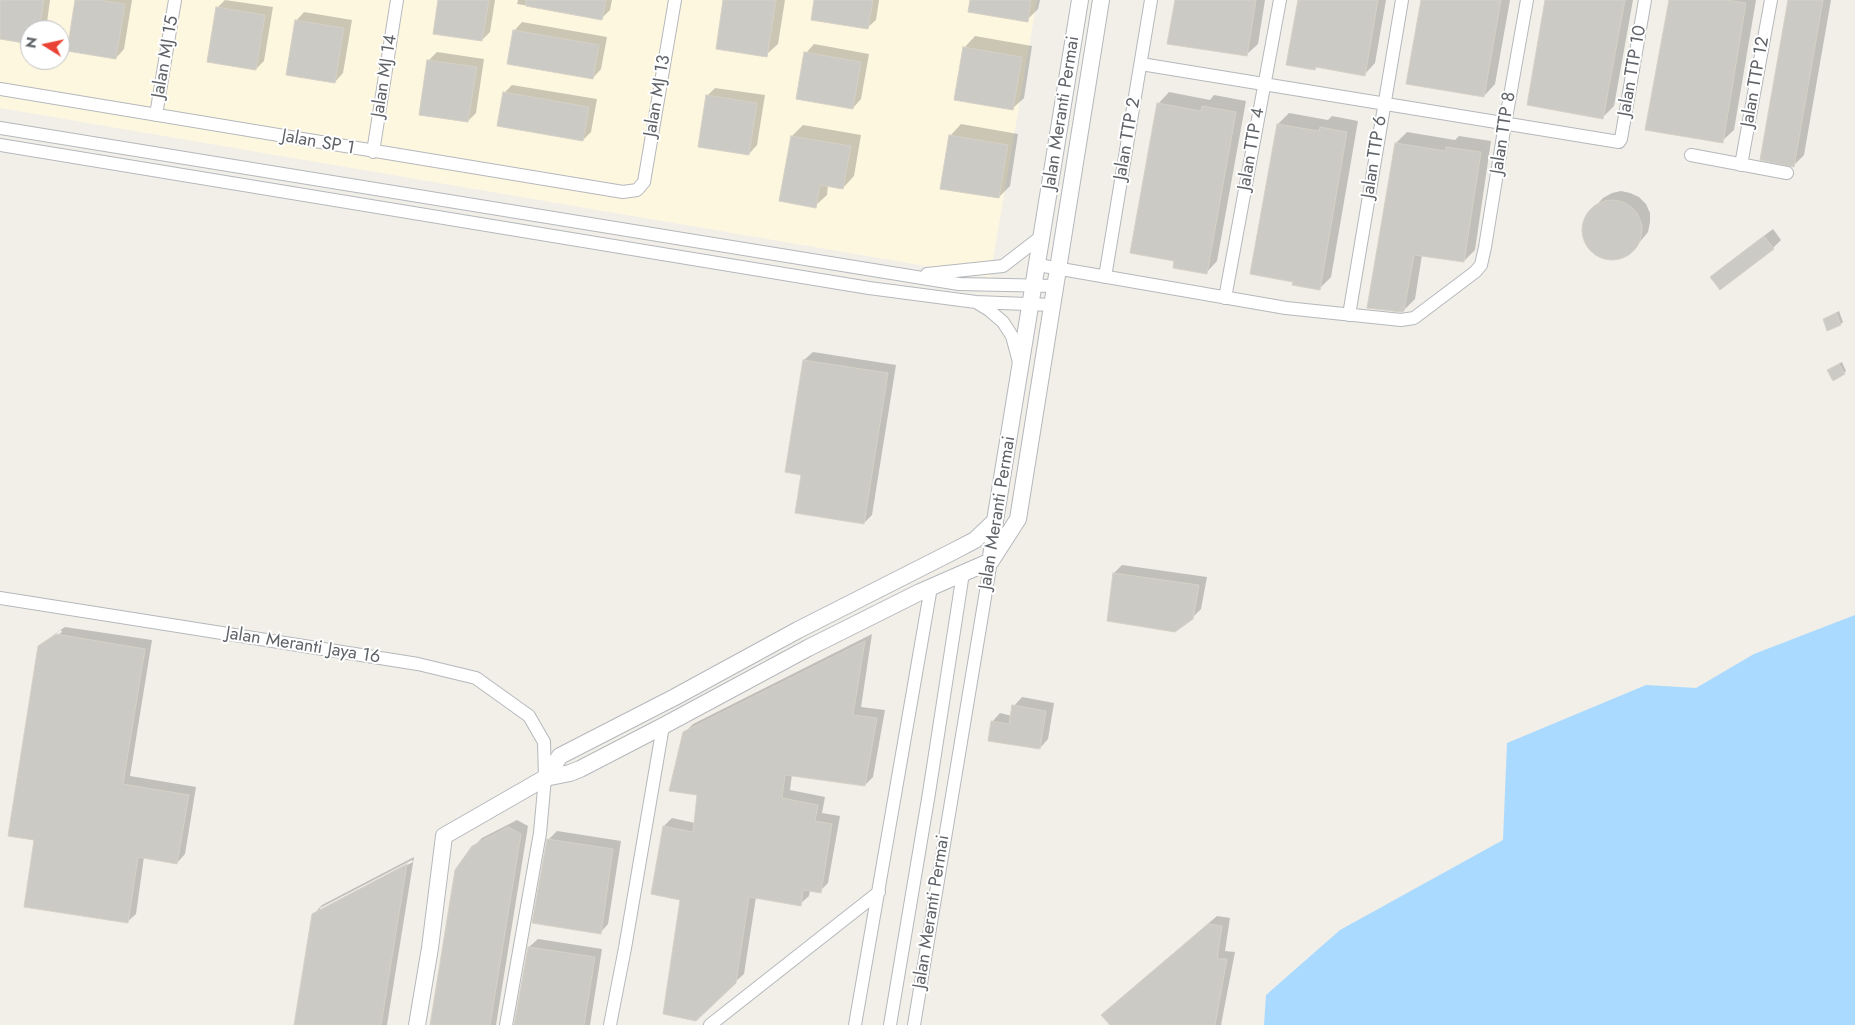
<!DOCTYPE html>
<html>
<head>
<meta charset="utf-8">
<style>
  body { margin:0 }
  #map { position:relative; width:1855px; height:1025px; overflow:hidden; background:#f1efe8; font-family:Jost,sans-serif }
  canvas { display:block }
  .north { position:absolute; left:20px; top:20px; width:50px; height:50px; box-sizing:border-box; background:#fff; border:1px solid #bfc1c3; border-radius:50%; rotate:280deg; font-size:14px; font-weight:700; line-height:20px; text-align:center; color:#5f6368 }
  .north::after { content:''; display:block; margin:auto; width:18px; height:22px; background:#ea4335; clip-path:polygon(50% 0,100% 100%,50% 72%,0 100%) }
</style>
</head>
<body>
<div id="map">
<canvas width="1855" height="1025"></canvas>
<div class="north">N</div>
</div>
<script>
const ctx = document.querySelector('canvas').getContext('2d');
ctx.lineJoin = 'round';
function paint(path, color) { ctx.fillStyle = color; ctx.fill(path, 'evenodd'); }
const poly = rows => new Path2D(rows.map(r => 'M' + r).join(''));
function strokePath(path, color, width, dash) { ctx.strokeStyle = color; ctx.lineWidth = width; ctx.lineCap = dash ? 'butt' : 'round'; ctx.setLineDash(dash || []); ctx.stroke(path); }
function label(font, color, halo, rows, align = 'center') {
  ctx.font = font + ' Jost,sans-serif'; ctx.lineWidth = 4; ctx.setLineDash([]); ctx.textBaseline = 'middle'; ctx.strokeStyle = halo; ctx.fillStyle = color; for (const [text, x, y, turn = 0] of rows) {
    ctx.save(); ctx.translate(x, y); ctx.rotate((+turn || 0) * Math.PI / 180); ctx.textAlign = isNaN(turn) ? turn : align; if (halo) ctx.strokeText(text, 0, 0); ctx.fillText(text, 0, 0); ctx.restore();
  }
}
paint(poly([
  [0,0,1037,0,990,277,0,108],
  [30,30,60,30,60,60,30,60]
]), '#fef7e0');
paint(poly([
  [1855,615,1855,1025,1264,1025,1266,995,1340,930,1503,840,1507,743,1646,685,1696,688,1754,654]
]), '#aadaff');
paint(poly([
  [0,0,50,0,46,30,30,30,30,42,0,37],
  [76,0,132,0,124,49,116,58],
  [225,0,273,7,264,61,256,69,217,8],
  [440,0,495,0,490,32,482,40],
  [518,0,612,0,610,10,602,18,517,4],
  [725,0,785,0,778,44,766,55],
  [815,0,879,0,876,20,867,28],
  [972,0,1040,0,1038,9,1027,20],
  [1176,0,1265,0,1258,44,1246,55],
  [1300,0,1386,0,1375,63,1364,75,1317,66,1315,68],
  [1422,0,1510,0,1495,84,1484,96],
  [1547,0,1633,0,1614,106,1603,117],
  [1669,0,1756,0,1734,130,1722,141],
  [1788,0,1831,0,1804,155,1793,166,1761,159],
  [304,12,352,20,343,73,335,82,296,21],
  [522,22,607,37,601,69,593,78,514,31],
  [975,36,1032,46,1024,98,1012,109,964,48],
  [814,44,869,54,861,99,853,108,806,53],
  [437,52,484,59,476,113,468,121,420,114,429,60],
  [512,85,597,99,591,132,583,140,504,93],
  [715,88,765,95,757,145,749,154,707,96],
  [1169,92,1210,100,1214,95,1246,101,1217,261,1206,273,1175,260,1158,104],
  [1289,113,1328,120,1332,116,1358,121,1331,277,1320,288,1278,124],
  [961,124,1018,134,1010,186,999,197,950,136],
  [803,125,861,135,854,176,843,188,828,185,827,195,815,206,792,136],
  [1407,132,1455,140,1459,136,1491,141,1475,250,1464,261,1422,255,1415,299,1404,310,1396,143],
  [1621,191,1630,193,1639,197,1646,204,1650,213,1650,222,1648,232,1634,249,1627,255,1618,258,1608,258,1599,255,1591,250,1586,242,1584,233,1584,223,1588,214,1603,198,1612,193],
  [1773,229,1781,240,1773,248,1712,277,1720,269],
  [1839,311,1843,322,1841,324,1824,319],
  [813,352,896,365,872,515,864,523,803,474,804,360],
  [1842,362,1846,371,1844,373,1831,368],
  [1122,565,1207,577,1201,609,1192,618,1114,573],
  [65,627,152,640,130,776,196,787,185,854,177,863,144,857,136,914,127,922,36,839,40,647,46,641,46,643,62,632,61,630,48,638],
  [872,634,861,707,885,710,873,777,865,785,792,774,790,790,825,797,822,813,840,816,828,883,820,891,810,890,809,896,800,904,756,897,744,974,735,982,682,899,664,826,672,818,695,823,699,794,684,733,693,724],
  [1022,697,1054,703,1048,739,1040,748,992,722,1000,713,1012,716,1014,706],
  [517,820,528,826,496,1025,431,1025,473,847,482,838],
  [557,831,621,841,608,924,600,933,548,840],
  [414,857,387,1025,296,1025,314,914,322,905],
  [412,860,413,862,320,911,320,908],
  [1217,916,1230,918,1225,951,1235,952,1221,1025,1112,1025,1111,1007],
  [538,939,602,949,590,1025,516,1025,529,947]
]), '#0003');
const building = poly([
  [0,0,44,0,39,30,30,30,30,44,0,39,0,0],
  [75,0,99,0,125,4,116,59,67,51,75,0],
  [438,0,489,0,482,41,433,34,438,0],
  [526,0,606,0,602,20,526,6,526,0],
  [723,0,776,0,767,57,716,49,723,0],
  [814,0,873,0,868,29,811,20,814,0],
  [970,0,1031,0,1028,22,968,12,970,0],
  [1175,0,1256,0,1247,56,1167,44,1175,0],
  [1298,0,1378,0,1365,76,1316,67,1315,70,1286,65,1298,0],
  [1421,0,1501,0,1484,97,1406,84,1421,0],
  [1545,0,1625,0,1603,119,1527,105,1545,0],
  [1669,0,1726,0,1746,3,1723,143,1645,130,1669,0],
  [1788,0,1823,0,1794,167,1760,160,1788,0],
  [216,7,265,15,256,70,207,62,216,7],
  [295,20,344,28,335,83,286,75,295,20],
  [513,30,599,45,593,79,507,64,513,30],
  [963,47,1022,57,1013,110,954,100,963,47],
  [804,52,861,62,853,109,796,99,804,52],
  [427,60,477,67,468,122,419,115,427,60],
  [503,92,589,107,583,141,497,126,503,92],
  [706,95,757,103,749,155,698,147,706,95],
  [1157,103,1201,111,1202,106,1236,112,1207,274,1173,268,1174,261,1130,253,1157,103],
  [1277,124,1319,131,1320,127,1347,132,1320,290,1292,285,1293,282,1250,274,1277,124],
  [949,135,1008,145,999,198,940,189,949,135],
  [791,136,851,146,843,189,820,185,816,208,779,201,791,136],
  [1395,143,1446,151,1446,147,1481,152,1464,262,1414,255,1404,311,1401,312,1367,308,1395,143],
  '1582 230a30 30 0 1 1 60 0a30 30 0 1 1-60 0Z',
  [1764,236,1774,249,1720,290,1710,277,1764,236],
  [1836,313,1841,325,1827,331,1823,319,1836,313],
  [803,360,888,373,864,524,795,513,801,475,785,472,803,360],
  [1839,364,1845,374,1833,381,1827,370,1839,364],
  [1113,573,1199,585,1193,619,1175,632,1107,621,1113,573],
  [56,634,145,649,123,784,189,795,177,864,138,857,128,923,24,907,34,840,8,836,38,646,56,634],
  [865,641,853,715,877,718,865,786,785,775,782,798,818,805,815,821,832,824,821,893,803,890,801,906,749,897,736,983,696,1021,663,1014,680,900,651,894,663,826,693,832,697,795,669,791,683,732,865,641],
  [1012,705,1046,711,1040,749,988,741,991,721,1009,724,1012,705],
  [508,827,521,834,490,1025,430,1025,455,870,472,846,508,827],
  [547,839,613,849,601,934,532,923,547,839],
  [407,864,381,1025,294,1025,312,914,407,864],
  [1208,924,1222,926,1217,959,1227,959,1215,1025,1110,1025,1101,1015,1208,924],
  [528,947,595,957,584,1025,514,1025,528,947]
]);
paint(building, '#cccac5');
strokePath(building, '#d6d1c6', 1);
const minor = poly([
  [1141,64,1619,142,1621,139,1645,0],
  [0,89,623,192,637,190,644,182,675,0],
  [156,115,175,0],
  [0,128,959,284,1055,286],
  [0,145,869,288,976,302,1052,305],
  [373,152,397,0],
  [1691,155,1787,173],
  [1741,165,1771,0],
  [1038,265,1286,308,1401,320,1414,318,1475,272,1481,265,1485,247,1505,124,1527,0],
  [927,274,1003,266,1042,236],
  [1105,277,1151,0],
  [1225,298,1280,0],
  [976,302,989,310,1003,322,1012,336,1019,362],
  [1349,315,1402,0],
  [0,598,418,664,476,678,529,716,544,742,545,778,540,833,506,1025],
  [610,1025,625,948,663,726],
  [710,1025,879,892],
  [855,1025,931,587],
  [890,1025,929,793,963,573],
  [914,1025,991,561]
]);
const tertiary = poly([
  [991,558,995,521,1080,0],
  [545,778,560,756,675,697,798,630,954,551,975,540,995,521],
  [417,1025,430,948,444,836,545,778,570,773,580,769,663,726,808,648,920,592,991,561,1018,519,1101,0]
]);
strokePath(minor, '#b5b8bc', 14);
strokePath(tertiary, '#b5b8bc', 18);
strokePath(minor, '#fff', 12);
strokePath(tertiary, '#fff', 16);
label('18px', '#5f6368', '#fff', [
  ["Jalan MJ 15",166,57,-80],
  ["Jalan TTP 10",1633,71,-80],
  ["Jalan MJ 14",385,76,-81],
  ["Jalan TTP 12",1756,82,-80],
  ["Jalan MJ 13",658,96,-80],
  ["Jalan Meranti Permai",1062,113,-81],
  ["Jalan TTP 8",1504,133,-81],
  ["Jalan TTP 2",1128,139,-80],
  ["Jalan SP 1",318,143,10],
  ["Jalan TTP 4",1252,149,-80],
  ["Jalan TTP 6",1375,157,-81],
  ["Jalan Meranti Permai",998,513,-81],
  ["Jalan Meranti Jaya 16",303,646,9],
  ["Jalan Meranti Permai",932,912,-81]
]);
</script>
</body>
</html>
